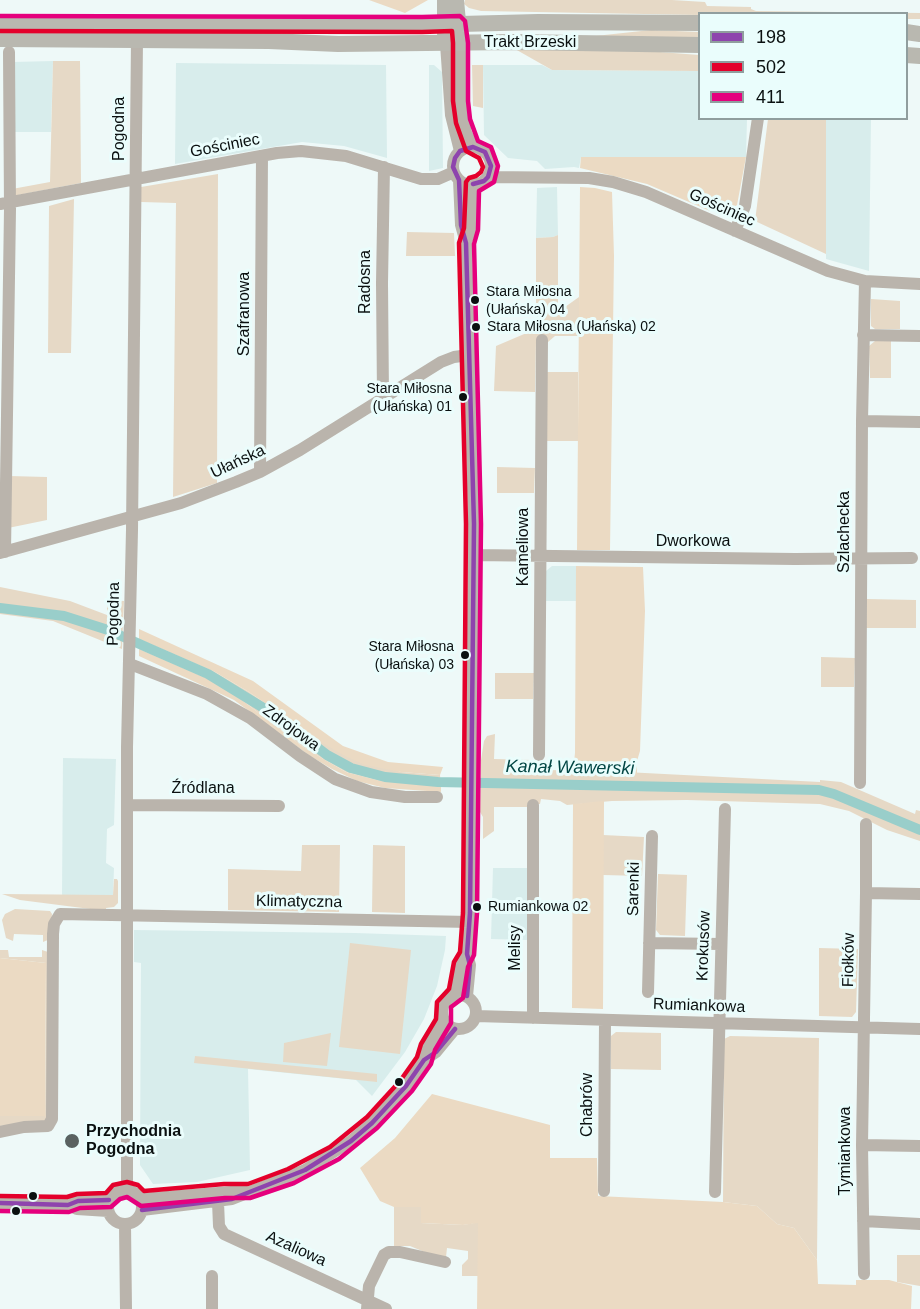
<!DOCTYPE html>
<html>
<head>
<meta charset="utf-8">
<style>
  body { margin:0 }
  #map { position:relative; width:920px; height:1309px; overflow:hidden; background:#eef9f8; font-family:Helvetica,sans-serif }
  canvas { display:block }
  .legend { position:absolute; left:698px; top:12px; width:210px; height:108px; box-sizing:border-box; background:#eafdfc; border:2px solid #909e9e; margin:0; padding:8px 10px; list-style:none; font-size:18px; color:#0a1010 }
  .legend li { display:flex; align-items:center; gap:12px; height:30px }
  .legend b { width:30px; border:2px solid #909e9e }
</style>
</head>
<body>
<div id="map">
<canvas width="920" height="1309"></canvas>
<ul class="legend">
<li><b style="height:8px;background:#8e44ad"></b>198</li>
<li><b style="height:8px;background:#e4002b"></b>502</li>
<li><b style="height:8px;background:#e5007d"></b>411</li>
</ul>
</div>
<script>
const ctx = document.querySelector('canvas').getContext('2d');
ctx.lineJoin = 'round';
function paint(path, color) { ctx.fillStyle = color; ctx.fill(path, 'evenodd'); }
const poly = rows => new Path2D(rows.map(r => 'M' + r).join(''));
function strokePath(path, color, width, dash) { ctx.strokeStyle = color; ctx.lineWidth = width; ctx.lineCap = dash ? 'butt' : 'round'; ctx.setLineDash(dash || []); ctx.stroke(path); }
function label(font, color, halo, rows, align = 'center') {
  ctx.font = font + ' Helvetica,sans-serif'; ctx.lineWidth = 6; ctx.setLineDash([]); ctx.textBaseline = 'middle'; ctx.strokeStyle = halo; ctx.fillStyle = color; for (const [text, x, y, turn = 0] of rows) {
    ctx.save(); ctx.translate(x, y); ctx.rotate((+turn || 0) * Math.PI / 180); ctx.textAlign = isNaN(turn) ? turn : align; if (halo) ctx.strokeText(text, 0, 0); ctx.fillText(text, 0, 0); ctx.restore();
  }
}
paint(poly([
  [53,61,51,132,13,132,13,62],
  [176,63,386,65,387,158,344,146,302,142,175,164],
  [429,65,434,65,442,72,443,168,429,171],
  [483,65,542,65,552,70,699,71,700,118,747,119,746,157,581,157,579,168,574,167,545,169,537,161,508,158,484,135],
  [826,119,871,119,869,271,826,259],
  [557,187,558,235,553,237,536,238,537,188],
  [552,566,576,566,576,601,546,601,546,571],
  [63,758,116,759,114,825,107,829,106,863,114,868,113,895,62,895],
  [493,868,528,868,527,940,491,939],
  [134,930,355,933,446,936,445,950,437,986,424,1019,405,1052,372,1096,356,1080,248,1069,250,1170,197,1182,153,1184,140,1165,141,963,134,962]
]), '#d8edec');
paint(poly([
  [465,0,672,0,705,2,707,6,751,7,751,9,756,11,920,13,920,19,907,19,906,14,699,15,481,11,469,8,464,4],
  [651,30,700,32,699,38,595,36],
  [515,49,647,51,699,55,699,71,552,70],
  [53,61,80,61,81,183,13,196,12,189,50,182],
  [472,65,483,65,483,108,473,106],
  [768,119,826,119,826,254,755,221],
  [218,174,217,483,173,497,176,203,141,202,141,187],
  [74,199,71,353,48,353,49,206],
  [407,232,454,233,455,256,406,256],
  [558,235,558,312,579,297,579,336,555,336,548,342,536,342,535,392,494,391,496,346,536,329,536,238,553,237],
  [871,299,900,301,900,329,875,329,871,326],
  [875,341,891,341,891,378,870,378,869,346],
  [547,372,578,372,578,441,547,441],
  [497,467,535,468,534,493,497,493],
  [9,476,47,477,47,520,8,528],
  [0,587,70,601,107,615,107,600,124,601,122,649,53,621,0,614],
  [867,599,916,600,916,628,866,628],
  [139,639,215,672,249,692,319,741,401,772,440,775,441,786,381,781,346,772,303,747,238,697,213,681,139,649],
  [821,657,855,658,854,687,821,687],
  [495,673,534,673,533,699,495,699],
  [495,734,494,759,532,760,538,761,545,770,606,771,820,782,820,780,841,782,915,814,916,810,920,811,920,841,887,830,849,811,820,804,687,800,612,801,567,805,560,801,541,799,540,804,527,804,527,807,494,807,494,831,483,839,483,817,480,812,481,760,484,741,487,736],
  [603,835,644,837,642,876,603,875],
  [302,845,340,845,339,912,228,910,228,869,301,871],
  [373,845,405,846,405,913,372,912],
  [658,874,687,875,685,936,660,935,656,930],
  [114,879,117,879,118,881,118,903,114,907,106,908,106,911,20,900,2,894,113,895],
  [15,909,50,911,52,914,50,939,43,942,43,935,14,934,13,941,6,938,2,920,5,914],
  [350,943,411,950,400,1054,339,1047],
  [819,948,858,949,856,1012,852,1017,819,1016],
  [0,950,8,950,9,957,42,957,42,950,48,952,48,1115,46,1121,0,1126,0,1116,45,1116,46,963,0,958],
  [616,1032,661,1033,661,1070,611,1069,611,1036],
  [331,1033,327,1066,283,1062,284,1043],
  [730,1036,819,1038,817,1260,794,1228,777,1224,757,1206,723,1202,724,1039],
  [195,1056,377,1074,377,1082,194,1063],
  [394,1207,421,1207,421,1223,463,1225,479,1222,478,1276,462,1276,462,1265,468,1259,468,1251,447,1248,446,1257,427,1253,410,1246,394,1246],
  [897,1255,920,1255,920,1286,897,1282]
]), '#e6d9c6');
paint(poly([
  [369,0,428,0,405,13],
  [581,157,746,157,737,205,728,211,710,211,647,184,580,168],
  [580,187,595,188,612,192,614,256,610,550,577,550],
  [576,566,643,567,645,611,640,751,637,761,637,774,573,771,575,753],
  [139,629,253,681,343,746,388,762,443,767,440,775,401,772,365,765,345,756,319,741,249,692,215,672,139,639],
  [139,649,213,681,238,697,303,747,346,772,381,781,441,786,441,792,385,788,357,781,332,769,310,756,234,700,139,656],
  [604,801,603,1009,572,1008,573,804],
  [0,958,46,963,45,1116,0,1116],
  [432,1094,550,1125,550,1158,597,1158,598,1196,723,1202,757,1206,777,1224,794,1228,817,1260,818,1284,856,1285,856,1280,889,1280,912,1286,911,1309,477,1309,478,1223,463,1225,421,1223,421,1207,394,1207,380,1201,360,1168,395,1138]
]), '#ebdac3');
strokePath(poly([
  [0,608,64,616,108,630,153,650,208,674,275,715,327,755,351,768,385,777,438,782,819,790,834,794,920,830]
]), '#99ceca', 10);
strokePath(poly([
  [461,43,461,108,466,133,473,147],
  [446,44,451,115,460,151],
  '453 166a19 19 0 1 1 38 0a19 19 0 1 1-38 0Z',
  [488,177,589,178,613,182,646,192,828,271,865,281,920,284],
  [459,180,461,225,466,243,474,524,470,913,467,954,470,965,467,996],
  [0,204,277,153,301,151,346,156,421,179,438,179,454,172],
  [735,231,745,206,758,118],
  [466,242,471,229,471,194,473,184],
  [863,335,920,336],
  [383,397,382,283,384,167],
  [862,421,920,422],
  [260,472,262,156],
  [5,552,10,209,9,52],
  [0,553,181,503,236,482,260,472,300,450,441,362,454,357,469,355],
  [474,555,795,559,912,558],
  [130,664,207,694,250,718,300,756,335,779,371,792,405,797,437,797],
  [539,755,542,340],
  [860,783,862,421,865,281],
  [128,805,279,806],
  [866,824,866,893],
  [649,943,721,944],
  [648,992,652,836],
  '442 1012a17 17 0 1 1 34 0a17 17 0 1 1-34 0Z',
  [456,995,461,964,467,954],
  [476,1016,920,1029],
  [533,1018,533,805],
  [424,1060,428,1047,444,1020],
  [0,1132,24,1127,48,1126,52,1119,53,934,54,924,60,914,470,922],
  [862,1145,920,1146],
  [127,1189,127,747,132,530,137,40],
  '108 1207a17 17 0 1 1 34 0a17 17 0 1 1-34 0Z',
  [604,1191,605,1020],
  [715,1192,725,809],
  [141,1199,244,1191],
  [218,1202,219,1226,224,1234,386,1309],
  [0,1203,68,1205,78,1201,109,1200],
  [68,1205,77,1209,108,1211],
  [142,1210,232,1199,305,1170,351,1141,372,1123,406,1086,424,1060,436,1052,455,1029],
  [863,1221,920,1224],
  [125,1224,126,1309],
  [864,1274,862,1145,866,893,920,894],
  [212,1309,212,1276],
  [367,1309,369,1286,384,1255,389,1252,400,1252,445,1262]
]), '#bab4ac', 12);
strokePath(poly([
  [445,0,445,34],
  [456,0,459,33],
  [0,23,422,25,538,22,700,23],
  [906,32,920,34],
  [0,39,269,41,338,44,514,42,700,45],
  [906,55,920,56]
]), '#b9b8b0', 16);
strokePath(poly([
  [467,996,470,965,467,954,470,913,474,524,466,243,461,225,459,180,453,167,455,158,460,151,473,147,485,152,491,166,488,177,484,181,473,184],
  [0,1203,68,1205,78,1201,109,1200],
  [142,1210,232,1199,305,1170,351,1141,372,1123,406,1086,424,1060,436,1052,455,1029]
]), '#8e44ad', 4.5);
strokePath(poly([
  [0,31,422,32,452,31,453,43,453,101,456,123,466,151,479,158,483,167,481,172,476,176,469,178,466,182,464,228,459,243,466,524,463,913,460,952,454,962,449,989,437,1002,436,1019,421,1044,417,1057,400,1081,367,1117,330,1147,288,1169,248,1184,224,1184,144,1191,138,1185,127,1182,113,1185,106,1193,77,1194,67,1197,0,1196]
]), '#e4002b', 4.5);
strokePath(poly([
  [0,1211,69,1212,80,1208,111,1207,120,1199,127,1197,141,1206,225,1198,250,1198,294,1183,339,1159,377,1128,412,1091,431,1064,435,1050,451,1023,451,1007,463,998,468,967,474,955,477,913,481,524,474,244,478,230,479,191,494,182,498,166,491,147,478,141,470,119,468,101,468,43,465,21,460,16,422,17,0,16]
]), '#e5007d', 4.5);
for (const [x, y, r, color] of [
  [475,300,5,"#0a1010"],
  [476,327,5,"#0a1010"],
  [463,397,5,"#0a1010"],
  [465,655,5,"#0a1010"],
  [477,907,5,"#0a1010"],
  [399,1082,5,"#0a1010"],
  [72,1141,8,"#5a6261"],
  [33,1196,5,"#0a1010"],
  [16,1211,5,"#0a1010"]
]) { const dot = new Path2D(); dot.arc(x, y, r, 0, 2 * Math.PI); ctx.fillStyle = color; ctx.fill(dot); strokePath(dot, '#eafdfc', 2); }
label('14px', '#0a1010', '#eafdfc', [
  ["Stara Miłosna",486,292],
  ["(Ułańska) 04",486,310],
  ["Stara Miłosna (Ułańska) 02",487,327],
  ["Stara Miłosna",452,389,"right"],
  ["(Ułańska) 01",452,407,"right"],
  ["Stara Miłosna",454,647,"right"],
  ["(Ułańska) 03",454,665,"right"],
  ["Rumiankowa 02",488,907]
], 'left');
label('16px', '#0a1010', '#eafdfc', [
  ["Trakt Brzeski",530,43],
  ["Pogodna",120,129,-90],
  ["Gościniec",225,146,-11],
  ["Gościniec",722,208,24],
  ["Radosna",366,282,-90],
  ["Szafranowa",245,314,-90],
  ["Ułańska",238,462,-25],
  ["Szlachecka",845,532,-90],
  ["Dworkowa",693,542],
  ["Kameliowa",524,547,-90],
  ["Pogodna",114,614,-89],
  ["Zdrojowa",291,728,36],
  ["Źródlana",203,789],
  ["Sarenki",634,889,-89],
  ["Klimatyczna",299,902,1],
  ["Krokusów",704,946,-88],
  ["Melisy",516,948,-90],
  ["Fiołków",849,960,-89],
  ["Rumiankowa",699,1006,2],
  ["Chabrów",588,1105,-90],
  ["Tymiankowa",846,1151,-90],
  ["Azaliowa",296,1249,24]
]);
label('bold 16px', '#0a1010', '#eafdfc', [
  ["Przychodnia",86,1132],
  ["Pogodna",86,1150]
], 'left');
label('italic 18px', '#024644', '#eafdfc', [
  ["Kanał Wawerski",570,768,1]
]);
</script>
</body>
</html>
